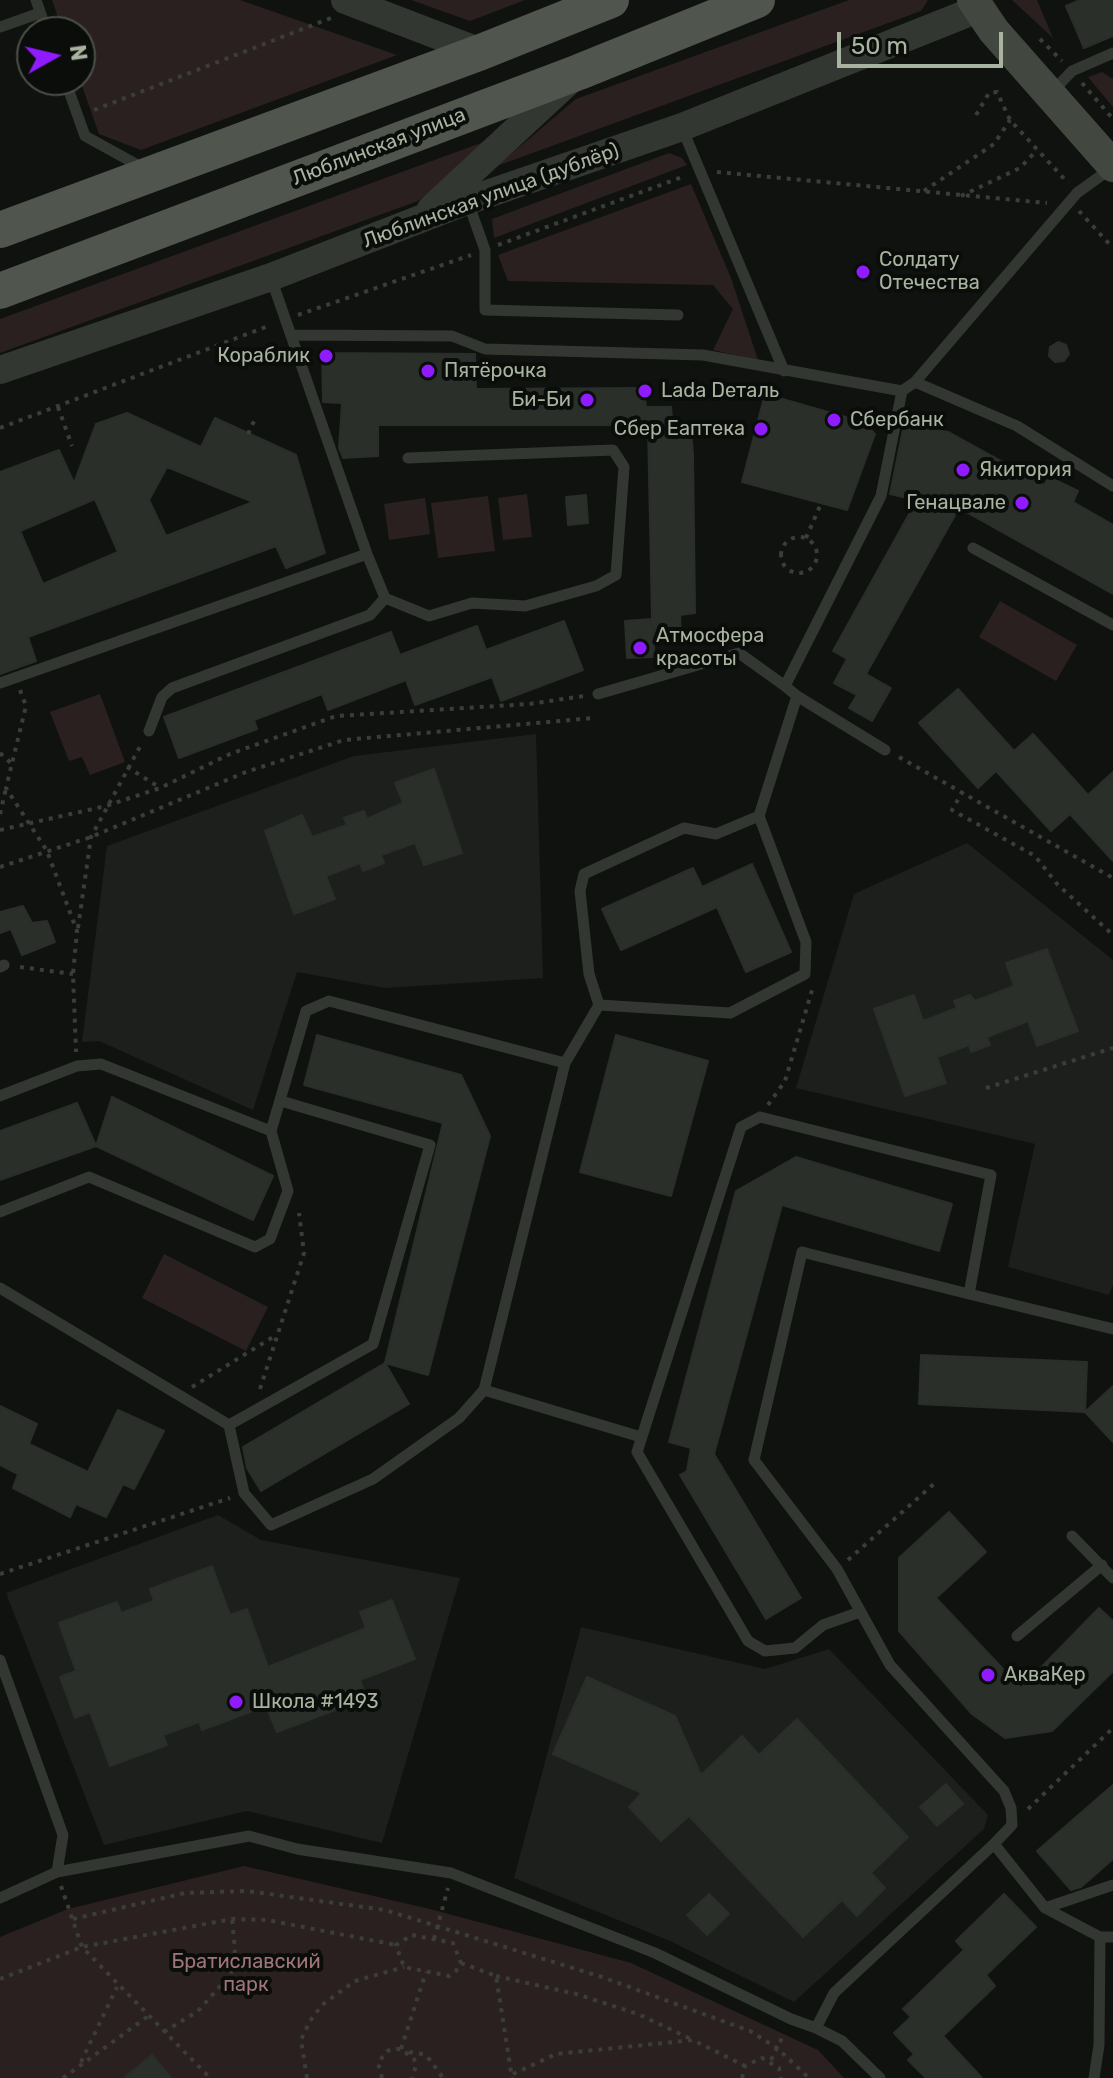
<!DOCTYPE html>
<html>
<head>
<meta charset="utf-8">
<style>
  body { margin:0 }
  #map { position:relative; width:1113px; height:2078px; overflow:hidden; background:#101210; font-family:Rubik,sans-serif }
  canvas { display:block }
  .north { position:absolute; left:16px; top:16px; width:80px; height:80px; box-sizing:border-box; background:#0b0d0b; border:2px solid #4a5047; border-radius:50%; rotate:82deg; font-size:22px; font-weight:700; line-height:32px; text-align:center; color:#a9b4a0 }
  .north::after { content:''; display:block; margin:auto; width:28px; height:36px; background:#8f1bfe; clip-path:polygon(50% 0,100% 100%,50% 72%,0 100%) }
  .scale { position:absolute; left:837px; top:32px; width:166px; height:36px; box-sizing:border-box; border:4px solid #a9b4a0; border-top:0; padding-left:10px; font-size:24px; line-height:28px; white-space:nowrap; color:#a9b4a0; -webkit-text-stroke:6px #0b0d0b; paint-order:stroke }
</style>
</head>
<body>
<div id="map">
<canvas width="1113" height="2078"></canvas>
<div class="north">N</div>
<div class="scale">50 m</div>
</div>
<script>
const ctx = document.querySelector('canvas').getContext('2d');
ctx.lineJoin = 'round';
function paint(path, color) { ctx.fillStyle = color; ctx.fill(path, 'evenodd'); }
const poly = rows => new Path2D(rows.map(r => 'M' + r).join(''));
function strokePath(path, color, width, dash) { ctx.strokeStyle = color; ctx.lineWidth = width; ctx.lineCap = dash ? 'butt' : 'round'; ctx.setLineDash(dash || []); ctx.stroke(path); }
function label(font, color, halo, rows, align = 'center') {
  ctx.font = font + ' Rubik,sans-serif'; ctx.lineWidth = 8; ctx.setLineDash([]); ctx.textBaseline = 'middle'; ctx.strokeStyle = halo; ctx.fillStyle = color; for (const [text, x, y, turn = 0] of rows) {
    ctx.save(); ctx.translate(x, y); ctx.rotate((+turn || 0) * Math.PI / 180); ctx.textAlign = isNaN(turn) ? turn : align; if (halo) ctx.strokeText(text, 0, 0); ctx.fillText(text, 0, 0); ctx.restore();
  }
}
paint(poly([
  [536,734,543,978,385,988,297,972,253,1110,99,1041,82,1042,107,846,354,756],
  [967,843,1113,960,1113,1285,1109,1295,1008,1267,1035,1144,796,1088,854,894],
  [218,1515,261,1540,460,1578,382,1843,247,1811,104,1845,6,1593],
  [581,1627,765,1669,829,1649,988,1815,984,1829,794,2002,670,1941,514,1878]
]), '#1c1f1c');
paint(poly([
  [52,0,240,0,397,55,141,150,99,134,80,80,80,32,63,32],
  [411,0,525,0,470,21],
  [849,0,928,0,921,11,497,166,576,99],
  [1012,0,1037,0,1053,38],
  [1102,72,1113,79,1113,107,1088,77],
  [500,136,418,201,0,353,0,319],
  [669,153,682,158,687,165,494,238,492,219],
  [691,184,731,278,758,360,713,350,733,309,713,285,508,281,498,255],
  [527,494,532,537,503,540,498,498],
  [488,496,495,551,438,558,431,503],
  [425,498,430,534,389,540,384,504],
  [1000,601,1077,645,1056,681,979,637],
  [100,694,125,762,90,775,82,757,69,761,50,712],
  [164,1254,268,1307,246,1351,142,1298],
  [244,1866,430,1909,631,1963,818,2050,844,2078,0,2078,0,1937,68,1909]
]), '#2a2020');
const building = poly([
  [1080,0,1113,0,1113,36,1084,48,1066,6,1080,0],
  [1058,342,1066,345,1069,354,1064,361,1055,362,1049,356,1050,347,1058,342],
  [322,353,475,354,476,389,644,388,646,407,671,407,673,431,691,432,693,454,695,613,680,615,681,640,654,642,654,657,627,658,625,621,652,619,648,425,378,425,378,456,343,458,339,448,342,403,323,402,322,353],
  [765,394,863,422,875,434,847,510,742,482,765,394],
  [127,413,201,447,215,418,296,455,325,553,286,568,276,546,28,637,36,661,0,674,0,472,59,450,74,483,96,424,127,413],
  [167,467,253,502,166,536,149,500,167,467],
  [95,499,118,552,43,584,20,531,95,499],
  [904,425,948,432,1044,485,1049,477,1078,491,1073,502,1113,525,1113,594,959,508,866,674,891,688,872,721,849,708,857,695,834,683,847,659,833,651,917,500,890,494,904,425],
  [586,495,588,523,568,525,566,497,586,495],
  [564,621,583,670,501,701,492,677,415,705,406,680,328,710,322,694,254,720,257,729,179,758,164,717,391,632,400,655,477,626,486,650,564,621],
  [958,689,1014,751,1033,734,1088,795,1113,772,1113,861,1070,814,1051,831,996,771,978,788,919,723,958,689],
  [434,769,462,853,424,865,415,843,381,855,384,863,363,871,360,863,326,876,335,899,294,914,265,831,302,815,312,837,347,825,344,818,364,811,367,819,403,803,395,783,434,769],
  [752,864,791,952,746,972,717,907,621,950,602,909,693,868,702,887,752,864],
  [23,906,32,923,47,921,55,942,22,955,11,929,0,933,0,912,23,906],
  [1047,949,1078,1031,1037,1046,1028,1021,987,1037,990,1045,971,1052,969,1045,937,1057,946,1083,905,1096,874,1009,914,995,923,1021,957,1008,954,1001,970,995,975,1001,1014,986,1006,963,1047,949],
  [317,1035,461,1075,490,1136,428,1375,385,1363,409,1404,261,1491,247,1468,243,1447,385,1363,443,1123,304,1085,317,1035],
  [616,1035,708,1061,671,1196,580,1172,616,1035],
  [112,1097,273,1176,253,1220,96,1146,0,1180,0,1131,77,1103,96,1146,112,1097],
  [796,1157,952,1204,939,1251,782,1205,714,1454,801,1598,766,1619,680,1475,687,1471,691,1448,669,1442,736,1191,796,1157],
  [921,1355,1087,1362,1085,1412,919,1404,921,1355],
  [1113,1386,1113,1442,1085,1412,1113,1386],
  [0,1406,37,1424,29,1444,88,1472,118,1410,164,1431,134,1489,123,1484,106,1517,76,1504,70,1517,13,1488,18,1474,0,1465,0,1406],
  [949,1512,986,1552,936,1598,1021,1688,1099,1608,1113,1621,1113,1671,1052,1731,1005,1738,972,1714,899,1631,899,1558,949,1512],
  [212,1566,230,1615,247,1609,268,1667,366,1628,360,1612,392,1600,415,1659,360,1680,367,1698,277,1732,266,1706,202,1730,199,1722,163,1735,167,1745,110,1766,90,1712,75,1718,60,1677,76,1671,59,1623,117,1602,121,1613,154,1601,150,1589,212,1566],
  [587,1677,675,1716,701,1775,742,1736,759,1755,797,1719,908,1837,871,1873,885,1888,857,1916,842,1900,803,1937,689,1816,661,1841,629,1807,642,1793,553,1754,587,1677],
  [946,1784,963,1804,937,1826,920,1807,946,1784],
  [1113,1785,1113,1859,1081,1887,1071,1890,1037,1851,1113,1785],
  [709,1894,729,1914,707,1935,687,1915,709,1894],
  [1004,1894,1036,1927,986,1975,995,1986,943,2036,982,2078,926,2078,908,2060,914,2054,894,2033,911,2017,903,2009,964,1950,956,1941,1004,1894],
  [152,2055,171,2078,124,2078,152,2055]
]);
paint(building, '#2b2f2a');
strokePath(building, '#2a2e2a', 2);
strokePath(poly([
  [1040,39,1062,61],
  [1082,83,1113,119],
  [94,110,331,18],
  [976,115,989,93,997,92,1010,120,1068,183],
  [717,172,1047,203],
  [924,191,994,144,1010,120],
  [961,196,1020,168,1037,150],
  [1079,211,1113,248],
  [498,245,685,176],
  [298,315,471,255],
  [58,407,72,446],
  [0,428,271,325],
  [248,434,255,419],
  '781 555a18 18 0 1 1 36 0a18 18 0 1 1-36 0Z',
  [806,538,820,506],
  [20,690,26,706,6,788,47,851,77,931,73,974,76,1052],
  [0,753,12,764],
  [899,757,1113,878],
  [127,767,159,787],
  [963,791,952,810,1035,856,1058,885,1113,935],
  [0,814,6,788],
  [0,830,106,806,160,788,230,754,336,716,529,704,584,696],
  [0,867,91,837,246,772,344,740,594,718],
  [78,928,91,837,142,743],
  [20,967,73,974],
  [986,1088,1113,1048],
  [768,1105,785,1081,813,987],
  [192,1387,273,1337],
  [260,1389,304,1253,299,1213],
  [848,1560,935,1483],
  [0,1574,230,1498],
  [1028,1809,1113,1728],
  [61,1886,82,1947,210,2078],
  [73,1919,185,1893,247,1891,385,1910,602,1977,750,2031,777,2048,809,2078],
  [412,1935,453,1943,461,1963,456,1971,449,1976,404,1967,396,1945,412,1935],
  [434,1939,448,1888],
  [461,1963,496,1976,512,2078],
  [496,1976,576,1994,638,2014,691,2039],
  [0,1979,82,1947,232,1919,267,1920,396,1945],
  [164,2032,198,2011,231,1974,235,1950,232,1919],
  [401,2049,426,1972],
  [409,2052,423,2054,430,2060,443,2078],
  [771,2060,784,2034],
  [81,2062,117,1987],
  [513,2074,556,2054,693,2040,745,2066],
  [63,2078,147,2017],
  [307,2078,301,2040,310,2021,322,2005,355,1981,404,1967],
  [382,2078,378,2063,387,2051,394,2049,401,2049,414,2059,416,2066,412,2078],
  [742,2078,745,2066,762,2058,779,2068,781,2078]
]), '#3a3e37', 4, [4, 6]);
strokePath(poly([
  [36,0,47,32],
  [0,27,40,13],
  [65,80,85,136,145,169],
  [1052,92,1072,71,1113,53],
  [682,128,784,371],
  [468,202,485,250,485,310,678,315],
  [271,278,367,554,385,598,429,616,472,603,525,606,596,586,616,575,624,467,613,450,408,458],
  [292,335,452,336,485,349,703,355,902,391,915,382,1077,193,1113,167],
  [915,382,1017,426,1113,486],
  [973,548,1113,625],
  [0,683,367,554],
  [598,694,739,653,785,686,881,496,902,391],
  [797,696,885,750],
  [149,731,162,697,172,688,370,615,385,598],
  [0,967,4,965],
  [599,1005,730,1013,805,974,806,942,759,816],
  [0,1096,77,1066,101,1064,271,1131,306,1011,329,1001,565,1063,599,1005,589,974,580,891,584,874,684,828,716,834,759,816,797,696,785,686],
  [0,1212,89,1177,255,1247,270,1239,288,1191,271,1131],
  [0,1288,229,1425,373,1344,430,1145,281,1101],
  [484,1390,641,1437],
  [229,1425,244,1493,271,1525,373,1479,459,1418,484,1390,565,1063],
  [1072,1536,1113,1578],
  [860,1612,823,1625,795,1648,765,1651,748,1641,637,1452,741,1127,760,1117,991,1175,969,1294,1113,1329],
  [1017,1636,1102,1565],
  [0,1660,63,1835,57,1872],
  [994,1844,1045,1908,1113,1885],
  [0,1898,57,1872,249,1836,297,1849,451,1873,655,1953,791,2019,816,2028,842,2041,880,2078],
  [1045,1908,1100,1937,1099,2045,1094,2078],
  [1100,1937,1113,1937],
  [816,2028,834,1993,994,1844,1012,1825,1011,1808,1004,1791,890,1665,837,1569,754,1460,802,1252,969,1294]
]), '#333731', 11);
strokePath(poly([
  [345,0,481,52],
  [431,209,571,79],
  [0,370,271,277,467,201,682,127,978,9]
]), '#333731', 28);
strokePath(poly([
  [973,0,994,31,1113,166]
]), '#42473f', 32);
strokePath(poly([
  [0,230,481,52,611,0],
  [0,291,579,72,757,0]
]), '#50564d', 36);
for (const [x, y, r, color] of [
  [863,272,8,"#8f1bfe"],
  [326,356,8,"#8f1bfe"],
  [428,371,8,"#8f1bfe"],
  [645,391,8,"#8f1bfe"],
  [587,400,8,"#8f1bfe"],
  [834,420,8,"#8f1bfe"],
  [761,429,8,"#8f1bfe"],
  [963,470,8,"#8f1bfe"],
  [1022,503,8,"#8f1bfe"],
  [640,648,8,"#8f1bfe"],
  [988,1675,8,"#8f1bfe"],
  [236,1702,8,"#8f1bfe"]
]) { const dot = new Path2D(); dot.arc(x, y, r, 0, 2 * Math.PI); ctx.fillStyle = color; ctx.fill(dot); strokePath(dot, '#0b0d0b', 3); }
label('20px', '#a9b4a0', '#0b0d0b', [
  ["Люблинская улица",379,147,-21],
  ["Люблинская улица (дублёр)",491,196,-20]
]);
label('20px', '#a9b4a0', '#0b0d0b', [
  ["Солдату",879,260],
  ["Отечества",879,283],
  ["Кораблик",310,356,"right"],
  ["Пятёрочка",444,371],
  ["Lada Dеталь",661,391],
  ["Би-Би",571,400,"right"],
  ["Сбербанк",850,420],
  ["Сбер Еаптека",745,429,"right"],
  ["Якитория",979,470],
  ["Генацвале",1006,503,"right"],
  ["Атмосфера",656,636],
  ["красоты",656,659],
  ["АкваКер",1004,1675],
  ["Школа #1493",252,1702]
], 'left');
label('20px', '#a07579', '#0b0d0b', [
  ["Братиславский",246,1962],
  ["парк",246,1985]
]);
</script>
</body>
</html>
